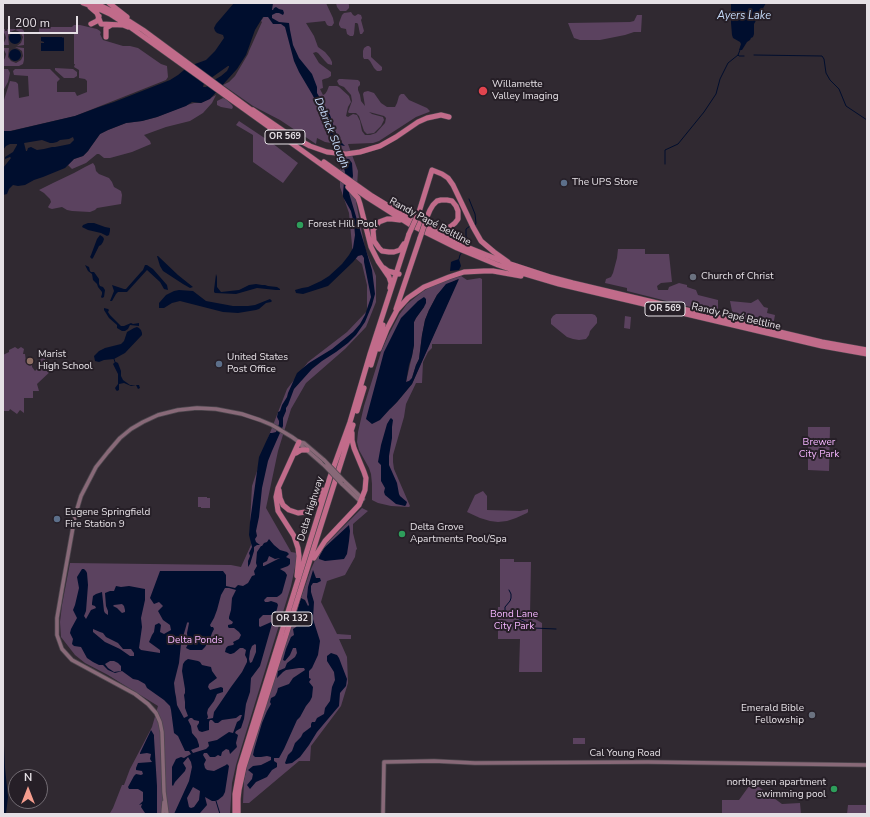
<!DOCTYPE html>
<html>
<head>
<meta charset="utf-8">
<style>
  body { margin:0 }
  #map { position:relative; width:870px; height:817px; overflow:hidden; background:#302931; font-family:"Nunito Sans",sans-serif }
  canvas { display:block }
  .frame { position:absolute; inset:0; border:4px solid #e5e0e5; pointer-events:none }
  .north { position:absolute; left:8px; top:769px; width:40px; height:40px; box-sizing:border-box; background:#261f27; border:1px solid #726c73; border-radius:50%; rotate:0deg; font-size:11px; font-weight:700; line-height:16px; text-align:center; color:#e5e0e5 }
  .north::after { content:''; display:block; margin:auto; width:14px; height:18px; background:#f59d8e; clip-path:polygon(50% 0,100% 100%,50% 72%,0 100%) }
  .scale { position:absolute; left:8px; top:16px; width:70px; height:18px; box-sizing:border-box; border:2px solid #e5e0e5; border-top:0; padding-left:5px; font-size:12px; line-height:14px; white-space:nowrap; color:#e5e0e5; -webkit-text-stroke:3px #261f27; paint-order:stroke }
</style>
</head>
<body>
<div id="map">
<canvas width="870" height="817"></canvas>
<div class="frame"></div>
<div class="north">N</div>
<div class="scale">200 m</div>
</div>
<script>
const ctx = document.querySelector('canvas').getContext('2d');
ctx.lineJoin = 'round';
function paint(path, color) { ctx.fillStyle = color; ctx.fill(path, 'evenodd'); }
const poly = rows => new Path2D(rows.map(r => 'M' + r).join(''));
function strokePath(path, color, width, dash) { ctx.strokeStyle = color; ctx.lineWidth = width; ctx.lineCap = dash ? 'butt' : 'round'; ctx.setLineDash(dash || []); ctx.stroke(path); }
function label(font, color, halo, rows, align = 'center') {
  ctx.font = font + ' "Nunito Sans",sans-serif'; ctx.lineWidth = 4; ctx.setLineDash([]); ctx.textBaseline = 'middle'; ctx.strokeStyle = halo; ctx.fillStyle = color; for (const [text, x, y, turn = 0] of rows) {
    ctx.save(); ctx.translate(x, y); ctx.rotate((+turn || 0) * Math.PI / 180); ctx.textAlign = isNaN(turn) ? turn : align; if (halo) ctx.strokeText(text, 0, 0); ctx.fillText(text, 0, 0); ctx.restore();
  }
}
paint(poly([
  [273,3,326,3,333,18,334,23,332,26,329,26,327,25,325,21,306,23,314,36,318,47,325,52,330,58,332,62,332,65,328,64,325,61,318,53,316,52,313,53,319,63,331,72,331,76,328,78,324,79,322,80,323,88,320,89,323,95,325,94,327,91,329,86,337,86,339,87,349,96,351,102,348,107,346,116,348,117,353,114,357,115,360,121,362,131,365,135,370,135,376,133,385,123,386,118,384,116,369,112,372,114,383,117,384,120,381,126,374,133,367,134,364,131,359,116,356,113,349,113,348,112,352,101,351,95,344,87,339,85,337,81,339,79,342,79,358,80,360,82,360,85,358,87,358,90,360,95,361,101,365,106,363,94,364,92,368,91,374,93,381,103,387,107,395,107,397,103,399,96,401,94,404,94,409,100,427,108,430,111,429,112,416,117,379,141,373,143,348,144,358,171,356,202,365,248,376,276,376,302,366,327,345,349,306,383,291,409,278,451,266,508,290,550,291,552,297,553,296,563,291,586,256,700,236,765,232,783,230,814,107,814,110,813,113,808,122,785,124,785,130,769,152,727,158,706,108,675,85,663,75,655,61,637,60,622,62,605,70,563,231,565,241,567,251,545,250,522,252,486,268,438,287,389,308,362,347,332,367,311,367,285,362,264,353,256,349,213,340,187,340,166,331,143,325,142,317,138,316,144,280,120,253,106,223,85,229,82,235,76,248,54,249,51,262,22,261,21],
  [336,3,348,3,349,5,349,8,346,11,340,11,337,7],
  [351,12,353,15,355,16,358,14,361,15,362,18,361,20,364,31,362,34,360,34,358,24,357,23,355,23,354,34,353,36,350,36,347,34,346,29,341,28,339,25,339,23,342,15,344,13],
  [637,15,642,15,641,32,634,32,625,35,600,40,580,40,574,38,568,23,630,22,634,21],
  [74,25,80,25,97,29,100,31,101,33,100,34,103,40,123,46,130,46,138,48,161,64,167,66,168,77,166,80,75,116,10,131,3,131,3,103,10,81,16,82,18,84,19,98,29,96,28,76,14,75,13,71,15,69,50,69,60,79,57,82,57,92,75,92,77,96,87,92,87,81,85,79,79,78,79,70,74,67,75,64,74,64,74,32,39,32,39,27,72,27],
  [3,29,5,29,5,31,7,31,7,29,22,29,24,31,24,45,17,46,21,43,23,37,20,32,15,30,10,32,8,36,9,45,3,45,6,38,5,34,3,32],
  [367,46,369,46,371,48,371,57,382,67,382,70,380,71,377,71,374,68,370,61,368,59,364,59,363,57,363,51,364,48],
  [15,47,24,48,24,60,23,64,19,66,3,66,3,61,5,58,6,54,3,48,9,48,8,57,11,61,16,63,21,60,23,56,22,51,19,49],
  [55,68,73,69,77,72,77,76,74,78,64,78,55,70],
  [3,69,8,69,10,73,8,82,3,91],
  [216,95,212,103,203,113,190,121,166,127,144,135,150,141,151,144,132,152,110,158,104,158,99,154,97,154,86,163,72,169,68,165,74,159,83,156,88,151,90,148,100,134,108,130,126,123,142,121,157,117,187,105,194,103,201,103],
  [223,98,226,99,232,105,233,107,232,109,221,107,217,105,217,101],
  [239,121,272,143,298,163,283,183,253,162,253,135,236,125],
  [93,163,95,166,96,171,99,174,109,178,112,182,114,187,121,191,122,195,121,204,97,208,95,210,90,212,72,211,67,210,62,207,52,209,49,208,48,207,51,202,50,199,44,193,39,190,53,183,74,173,85,167],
  [618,249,645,249,645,254,669,254,672,282,661,283,657,286,658,290,668,290,669,287,679,283,687,285,687,287,696,290,698,295,718,300,718,314,627,291,627,288,605,283,606,279,611,277,613,273,617,258],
  [461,276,467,280,480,278,482,279,482,344,432,344,432,348,428,352,423,362,422,383,416,383,406,404,404,417,393,455,393,462,394,469,410,506,409,507,391,506,378,503,372,500,372,484,371,474,369,468,359,450,357,442,358,432,364,406,381,352,388,336,399,315,407,304,422,292,430,287,444,281],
  [458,279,412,384,397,402,390,409,418,301,424,307,416,318,414,322,414,345,412,356,406,382,410,381,412,378,416,365,419,359,422,335,425,320,429,310,437,295,442,290,444,287],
  [758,299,764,307,768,308,767,313,775,315,773,326,733,316,730,301,751,303],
  [556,314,592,314,595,315,597,318,597,323,590,331,589,335,586,339,579,340,573,339,567,337,551,324,551,319,553,316],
  [625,316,631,317,630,329,624,328],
  [15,347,18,349,21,347,24,349,23,354,25,354,26,362,31,363,32,365,32,367,35,371,37,369,38,362,41,359,45,358,45,368,50,370,53,366,54,368,37,384,39,391,33,391,33,398,24,398,24,413,20,410,17,414,10,409,9,411,3,411,3,355,9,352,9,350],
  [808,427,830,427,829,471,808,470],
  [483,491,487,496,487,510,520,511,528,509,528,512,527,513,516,518,507,521,498,522,490,521,480,518,467,512,475,495],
  [198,497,207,497,207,498,210,498,210,508,201,508,201,507,198,507],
  [362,508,368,511,353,524,353,533,357,549,356,550,355,557,345,575,327,581,321,602,337,634,351,635,351,639,339,639,347,657,348,683,341,706,311,746,310,761,299,761,249,803,243,803,244,781,248,761,297,609,311,569,317,556,324,546],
  [500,559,514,559,514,562,531,562,530,616,542,623,542,672,519,672,520,639,498,639,498,607,500,607],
  [573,738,585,738,585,744,573,744],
  [752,782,782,804,800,803,801,814,722,814,722,800,739,800],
  [848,805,867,805,867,814,847,814]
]), '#5b425f');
paint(poly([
  [234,3,273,3,272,10,273,10,274,8,276,7,279,9,283,10,284,13,283,15,279,13,276,13,272,15,272,18,279,22,289,23,290,30,293,45,299,58,312,74,317,87,317,93,330,115,336,133,341,142,345,146,334,144,329,135,327,123,312,94,299,72,294,61,285,27,281,24,273,24,268,17,263,17,255,30,246,55,237,69,210,99,201,103,192,102,186,106,157,117,142,121,126,123,108,130,100,134,90,148,88,151,83,156,74,159,65,168,43,177,34,180,25,185,18,186,13,185,9,189,7,194,3,195,3,168,11,158,10,157,5,159,5,157,13,152,17,145,17,144,10,144,6,146,3,150,3,131,11,131,75,116,99,107,114,102,170,80,178,75,184,70,195,64,206,60,215,51,224,38,223,35,217,33,215,31,214,28,216,24],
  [228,66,229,66,229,67,227,71,221,76,216,79,206,87,203,87,204,83],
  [73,137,74,140,70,144,55,147,52,147,44,149,37,150,31,147,28,148,27,151,26,151,24,143,42,140,50,143,53,143,57,142,60,140,69,139],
  [731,3,766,3,754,24,754,34,753,37,751,38,750,40,747,42,742,50,739,50,741,44,740,42,733,38,732,35,731,23],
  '9 38a6 6 0 1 1 12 0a6 6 0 1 1-12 0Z',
  [41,37,62,37,63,38,64,37,64,51,41,51,41,43,44,43,44,42,41,41],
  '9 55a6 6 0 1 1 12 0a6 6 0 1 1-12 0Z',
  [341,158,349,159,352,163,353,176,349,193,372,270,375,294,372,305,365,322,356,335,348,343,336,352,322,361,312,369,294,389,288,405,286,408,286,411,283,418,283,426,272,451,268,461,262,488,259,517,256,531,257,536,255,539,256,542,260,545,257,545,254,547,254,551,250,564,248,567,248,561,250,556,249,553,252,547,249,535,250,522,259,457,270,433,272,433,276,432,279,424,279,421,277,417,278,412,280,411,282,405,287,397,288,393,297,373,309,363,332,349,353,332,360,324,365,315,371,297,364,262,364,258,362,255,358,256,353,262,328,286,303,294,296,293,295,290,302,288,308,287,321,281,329,276,342,264,349,255,353,248,355,235,354,224,351,211,343,197,343,193,345,172],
  [88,223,94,223,105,227,110,228,110,231,109,235,107,236,101,233,88,230,82,227,83,225],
  [100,235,103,237,104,239,103,242,101,245,99,246,93,258,92,259,90,257,91,255,97,239],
  [157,256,158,256,178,275,193,287,190,288,183,284,163,271,160,266],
  [459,259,461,266,459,270,450,271,451,262,453,261],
  [85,265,89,267,90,271,91,272,94,272,99,279,99,284,100,286,103,287,105,290,104,297,102,298,101,297,102,294,102,292,98,287,97,284,93,280,92,274,88,271],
  [145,265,147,265,153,269,167,285,168,290,164,289,160,282,147,270,127,292,118,292,116,294,112,301,110,301,114,291,112,285,124,289,126,289,141,272,143,270],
  [216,274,217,277,217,287,221,292,239,290,249,285,256,284,262,285,265,285,268,286,277,287,280,289,280,290,276,290,257,288,236,294,215,293,214,292,214,290],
  [459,279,412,384,397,402,390,409,380,420,372,424,366,419,384,352,401,318,418,301,424,297,426,299,426,303,424,307,416,318,414,322,414,345,412,356,409,365,406,382,409,381,412,378,416,365,419,359,422,335,425,320,429,310,437,295,446,284],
  [179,290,193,291,206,301,233,306,248,306,255,305,270,299,272,301,271,302,266,303,259,309,256,310,238,313,223,312,180,301,172,303,164,308,159,308,159,303,166,295,174,291],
  [104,308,108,309,109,310,108,312,110,315,121,326,124,326,131,323,133,324,139,323,139,326,130,325,128,329,125,331,122,331,117,328,117,325,109,318,104,310],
  [137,327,139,328,141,330,142,333,142,335,125,353,114,359,104,360,99,362,95,361,94,356,99,351,105,348,121,344,124,341,127,332,134,328],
  [115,362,116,362,118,363,121,371,121,376,123,380,130,385,139,385,140,388,138,389,136,385,131,386,124,383,119,384,119,390,117,391,116,390,115,388,118,384,118,374,113,364],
  [391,418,393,420,392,427,392,438,389,456,389,465,397,483,399,494,400,496,407,502,406,505,405,506,396,504,385,495,384,492,385,488,381,481,381,465,378,462,381,445,387,424,390,419],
  [349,525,350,531,349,541,347,554,344,559,325,561,319,559,319,557,324,548],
  [269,539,274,545,280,550,287,552,289,554,286,557,290,559,290,564,288,566,280,569,285,572,287,575,282,593,280,595,277,597,267,597,264,600,265,602,268,602,271,601,277,603,278,605,277,609,275,615,263,615,259,619,259,626,260,627,269,623,271,622,272,624,260,666,251,678,250,692,246,704,244,719,241,728,236,731,235,733,238,735,236,743,237,747,230,754,229,750,226,749,222,752,221,756,220,756,218,755,215,757,210,757,207,753,204,753,203,755,206,760,204,764,205,768,207,770,214,771,226,765,227,764,229,766,225,792,223,796,218,800,215,801,212,801,205,797,207,805,200,813,197,814,174,814,189,781,192,767,191,762,188,757,183,763,186,768,185,771,175,782,173,786,172,785,172,767,176,759,181,757,184,758,191,754,189,751,185,751,178,736,174,733,171,710,170,706,164,700,147,688,145,684,138,680,133,679,122,671,115,673,108,670,103,665,99,665,93,662,87,658,81,647,74,646,72,644,73,639,70,633,71,629,77,618,73,610,75,605,79,588,77,577,82,569,84,569,86,571,87,573,88,585,86,611,84,616,86,619,91,610,96,608,95,606,92,605,92,603,93,596,96,594,102,592,104,611,105,613,108,615,108,611,106,606,105,593,110,591,114,591,116,586,121,587,129,586,145,589,145,600,141,618,142,627,139,648,141,650,160,653,160,650,149,642,152,635,154,632,155,625,159,623,161,625,160,632,164,634,171,630,170,625,163,620,158,611,163,606,159,602,154,604,150,598,160,571,223,571,226,575,226,586,235,588,238,585,243,586,248,583,252,576,255,575,254,571,257,566,256,563,257,552,261,546,262,546,264,543,267,542],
  [269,556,275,559,280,558,264,566,263,566,263,563,267,561],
  [225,588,229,588,236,590,232,598,231,610,229,617,229,619,233,622,232,624,228,625,228,627,229,628,234,628,239,632,241,635,239,639,233,642,234,644,233,645,228,646,226,648,225,652,230,654,231,654,234,653,240,648,243,648,246,650,245,655,247,659,247,662,242,672,231,687,214,712,213,718,208,719,207,719,208,717,207,713,208,709,214,701,217,694,223,692,223,688,221,687,210,690,208,687,209,684,217,678,212,671,211,667,202,665,200,662,198,661,188,659,185,661,183,664,182,671,185,689,185,693,184,695,185,702,185,708,188,716,184,718,178,707,177,705,176,697,175,692,174,683,179,663,181,644,187,623,188,622,189,623,187,633,188,644,186,648,190,650,202,650,205,647,210,639,212,633,214,629,213,627,211,627,210,625,214,618,217,610,221,595],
  [122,604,124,606,125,610,125,612,122,613,117,608,113,606,114,605],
  [93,629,100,632,103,633,106,637,118,643,123,649,131,649,134,653,134,656,130,656,120,649,105,642,93,632],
  [255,644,256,645,256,652,252,662,250,663,249,659,250,651,252,646],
  [110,661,114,661,118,663,121,666,121,671,114,672,108,668,105,664],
  [240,715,242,715,240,720,237,722,233,733,229,732,217,740,208,742,209,746,206,749,193,753,191,750,199,747,199,745,197,739,192,733,191,726,188,720,190,718,192,718,194,720,199,721,199,723,197,726,198,729,199,731,202,732,209,730,209,722,210,720,212,720,215,723,218,723,222,720,236,718],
  [193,787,200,791,199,800,194,807,191,808,189,807,187,798],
  [313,570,316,578,320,578,321,581,317,583,313,583,311,586,311,592,314,602,313,619,320,641,318,655,312,668,309,671,309,678,311,679,309,682,313,687,312,697,310,701,306,706,300,717,297,720,284,749,279,758,274,758,274,761,277,763,277,767,272,770,267,777,256,782,250,789,247,785,252,779,253,774,248,770,253,766,261,765,271,760,271,757,267,756,261,757,255,757,253,755,254,750,262,723,267,711,271,704,270,702,271,698,275,696,277,692,278,688,289,684,293,678,305,670,304,668,299,668,286,670,283,672,277,678,278,671,285,668,287,663,295,657,297,653,296,648,293,648,290,655,285,661,283,660,286,649,291,637,294,635,293,629,296,627,299,623,295,618,301,598,305,600,308,606,309,605,307,597,308,587],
  [331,653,337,655,339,658,342,666,347,679,346,686,340,693,339,706,317,732,309,745,300,757,292,763,286,764,285,763,288,755,292,751,295,743,301,737,303,733,311,727,311,724,312,722,315,722,317,718,324,714,325,708,330,701,332,687,335,680,334,672,327,661,327,656],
  [151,730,154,735,154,738,157,786,157,813,144,814,145,813,141,807,142,804,139,805,143,801,143,792,138,789,129,789,128,787,134,776,136,774,141,775,143,774,142,771,136,770,136,768,138,763,152,762,150,759,151,754,147,753,140,754,140,753],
  [3,740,4,746,5,768,8,797,6,814,3,814]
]), '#000e2e');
strokePath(poly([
  [740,50,738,55,739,56,744,56],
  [754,55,822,56,824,59,826,73,830,80,839,89,846,106,867,120],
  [665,164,665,150,678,144,704,112,716,94,720,79,728,63,738,55],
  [469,199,475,214,476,223,475,225],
  [467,244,469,241,466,236,466,229,470,226],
  [459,259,460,255,462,252],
  [114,359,115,362],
  [509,590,511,594,511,598,510,601,505,607,505,611,506,613,528,623,534,628,556,629],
  [216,801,220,814]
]), '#000e2e', 1);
const secondary = poly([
  [299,442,304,443,324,460],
  [343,480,363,499],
  [342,484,361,502],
  [163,814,164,802],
  [167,814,164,792,162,732,160,722,156,713,148,704,135,694,72,660,62,649,57,635,57,618,62,589,75,516,81,496,96,467,108,452,120,438,131,429,143,422,158,415,178,410,197,408,216,409,242,414,260,420,272,425,292,437,299,442,302,446,325,466],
  [383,814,384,762,434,761,475,763,648,762,867,765]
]);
const highway = poly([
  [83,3,97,8,110,14,130,27,368,198,409,224,457,248,498,265,522,273,559,284,822,346,867,354],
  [95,3,118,14,143,30,254,112],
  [109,3,127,17],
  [90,7,97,13,101,24,123,25,128,27],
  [91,24,97,21,98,19,99,16],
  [106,37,106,28,111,25],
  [253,110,288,134,310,146,327,152,346,154,360,152,380,146,396,137,418,122,427,118,441,115,449,117],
  [324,162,372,196,408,218,457,243,504,262,550,277,573,283,822,342,867,350],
  [348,187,358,198,360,204,371,247,378,261,389,277,391,283,390,288],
  [419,212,432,170,442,174,448,178,453,185,473,227,481,241,494,252,508,262],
  [427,217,430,210,433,205,437,201,441,200,447,200,452,201,456,206,458,211,458,219,455,223,450,227,441,229,429,227],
  [400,220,392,219,387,219,379,222,373,230,374,241,379,248,382,251,389,252,394,252,400,250,404,244],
  [384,268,388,271,399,274],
  [396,309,420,238],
  [379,349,387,329,397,310,408,298,424,287,449,277,464,272,484,271,493,271,521,276],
  [371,365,383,325],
  [357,411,364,388],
  [296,453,301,450,307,450],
  [279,490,280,498,283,505,289,510,298,513,306,512,313,507,318,502,323,490],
  [314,558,325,541,359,505,365,490,366,478,364,472,354,448,352,440,352,433],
  [297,576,299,556,298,548,294,536,278,511,276,497,278,488,299,442],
  [235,814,235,794,240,766,330,477,350,422,370,354,409,234],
  [238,814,238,799,239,790,244,767,353,425]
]);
strokePath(secondary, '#4d474e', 5);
strokePath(highway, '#4d474e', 6);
strokePath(secondary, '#886978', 3.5);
strokePath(highway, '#c16b8a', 5);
const secondaryBridge = poly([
  [324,460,343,480],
  [325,466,342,484]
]);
const highwayBridge = poly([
  [409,234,419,212],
  [420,238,427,217]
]);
strokePath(secondaryBridge, '#4d474e', 5, []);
strokePath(highwayBridge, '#4d474e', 6, []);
strokePath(secondaryBridge, '#886978', 3.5);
strokePath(highwayBridge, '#c16b8a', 5);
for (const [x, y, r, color] of [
  [483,91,5,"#e0444e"],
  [564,183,4,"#5c6f8a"],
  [300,225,4,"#2e9e5b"],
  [693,277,4,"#6b7280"],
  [30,361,4,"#8d6e63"],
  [219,364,4,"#5c6f8a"],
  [57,519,4,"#5c6f8a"],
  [402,534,4,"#2e9e5b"],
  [812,715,4,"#6b7280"],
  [834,789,4,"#2e9e5b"]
]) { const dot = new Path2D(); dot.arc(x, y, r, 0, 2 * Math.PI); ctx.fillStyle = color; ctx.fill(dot); strokePath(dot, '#261f27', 1.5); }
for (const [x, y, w] of [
  [285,137,40],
  [665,309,40],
  [292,619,40]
]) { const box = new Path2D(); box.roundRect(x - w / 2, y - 7, w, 14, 3); ctx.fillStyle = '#261f27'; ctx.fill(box); strokePath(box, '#e5e0e5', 1); }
label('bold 9px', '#e5e0e5', null, [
  ["OR 569",285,137],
  ["OR 569",665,309],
  ["OR 132",292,619]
]);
label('10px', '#e5e0e5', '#261f27', [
  ["Willamette",492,85],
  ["Valley Imaging",492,97],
  ["The UPS Store",572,183],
  ["Forest Hill Pool",308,225],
  ["Church of Christ",701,277],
  ["Marist",38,355],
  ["High School",38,367],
  ["United States",227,358],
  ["Post Office",227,370],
  ["Eugene Springfield",65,513],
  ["Fire Station 9",65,525],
  ["Delta Grove",410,528],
  ["Apartments Pool/Spa",410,540],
  ["Emerald Bible",804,709,"right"],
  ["Fellowship",804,721,"right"],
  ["northgreen apartment",826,783,"right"],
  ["swimming pool",826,795,"right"]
], 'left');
label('10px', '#e5e0e5', '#261f27', [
  ["Randy Papé Beltline",430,222,28],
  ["Randy Papé Beltline",736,317,13],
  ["Delta Highway",311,509,-73],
  ["Cal Young Road",625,754]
]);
label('10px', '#f4b5fe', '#261f27', [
  ["Brewer",819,443],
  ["City Park",819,455],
  ["Bond Lane",514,615],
  ["City Park",514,627],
  ["Delta Ponds",195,641]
]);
label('italic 11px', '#c5dbfa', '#261f27', [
  ["Ayers Lake",744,16],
  ["Debrick Slough",331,133,68]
]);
</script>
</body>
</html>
